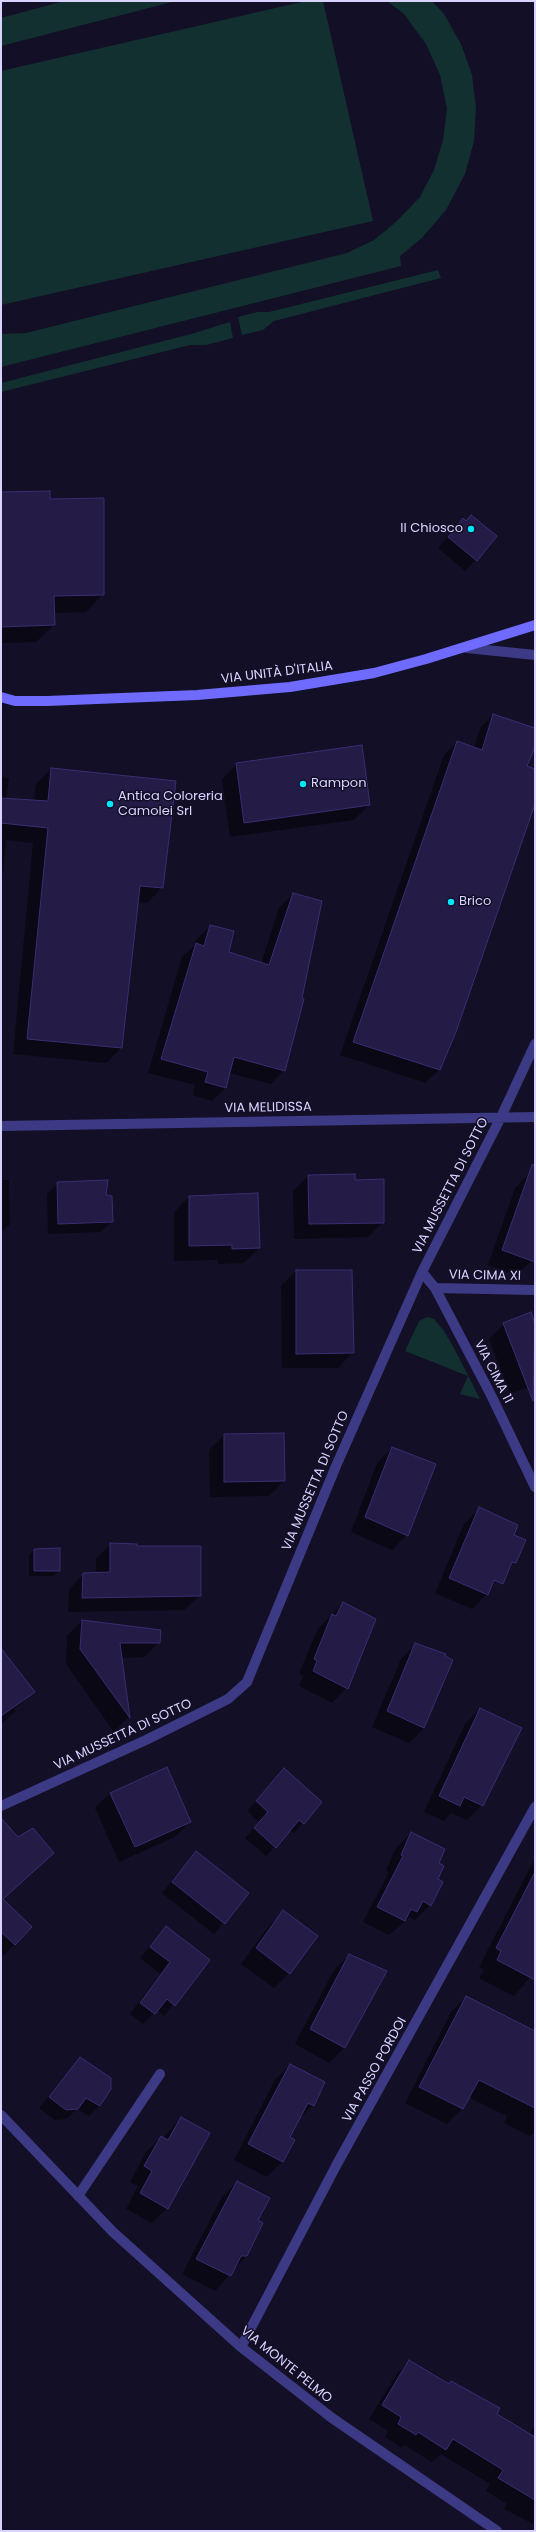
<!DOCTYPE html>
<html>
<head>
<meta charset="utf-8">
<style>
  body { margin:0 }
  #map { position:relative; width:536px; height:2532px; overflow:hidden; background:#130f26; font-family:Poppins,sans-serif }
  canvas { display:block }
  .frame { position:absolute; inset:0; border:2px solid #d9d4ff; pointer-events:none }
</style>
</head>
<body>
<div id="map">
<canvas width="536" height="2532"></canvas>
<div class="frame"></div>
</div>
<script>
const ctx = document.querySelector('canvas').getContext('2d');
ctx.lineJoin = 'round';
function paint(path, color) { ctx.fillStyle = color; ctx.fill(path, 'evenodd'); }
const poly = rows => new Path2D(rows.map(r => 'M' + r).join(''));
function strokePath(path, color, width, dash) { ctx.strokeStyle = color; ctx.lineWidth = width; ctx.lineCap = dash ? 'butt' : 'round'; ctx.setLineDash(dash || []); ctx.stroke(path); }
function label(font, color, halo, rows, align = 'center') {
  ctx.font = font + ' Poppins,sans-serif'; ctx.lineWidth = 3; ctx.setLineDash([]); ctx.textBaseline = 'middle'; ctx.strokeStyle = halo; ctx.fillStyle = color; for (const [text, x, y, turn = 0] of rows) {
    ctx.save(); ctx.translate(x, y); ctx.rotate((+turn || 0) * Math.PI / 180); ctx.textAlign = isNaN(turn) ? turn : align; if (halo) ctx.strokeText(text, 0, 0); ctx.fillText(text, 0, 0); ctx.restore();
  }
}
paint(poly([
  [64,1,176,1,1,46,1,18],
  [306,1,323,1,373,221,1,305,1,71],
  [387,1,432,1,444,14,461,44,472,75,476,108,474,141,465,174,446,210,422,238,400,256,401,266,1,367,1,334,26,333,347,253,374,240,397,221,420,197,434,170,443,140,447,109,440,75,426,44,404,14],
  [438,270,441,278,274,321,263,330,242,335,238,317,257,312,269,312],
  [230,322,233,338,206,345,190,345,1,392,1,383,191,334],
  [427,1317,434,1319,444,1331,454,1348,480,1399,460,1394,468,1376,405,1351,419,1321]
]), '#12302f');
paint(poly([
  [1,493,49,500,103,594,86,612,53,613,54,625,36,642,1,643],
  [463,519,476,560,465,571,438,548],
  [493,715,535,729,535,744,526,767,535,770,535,801,455,1031,439,1070,425,1083,340,1055,444,755,457,742,474,748,480,728],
  [237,764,369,805,354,820,230,837,222,779],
  [51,769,162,887,147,903,137,902,121,1048,106,1063,13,1054,33,843,6,840,1,896,1,777,9,778,6,799,34,801,36,784],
  [293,894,284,1070,271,1084,229,1073,225,1088,212,1101,193,1095,195,1085,148,1073,182,957,195,945,196,940,210,926,228,953,261,964,279,908],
  [530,1173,535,1175,535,1258,516,1275,488,1265,515,1188],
  [308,1176,354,1181,383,1222,368,1237,294,1239,293,1191],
  [1,1180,9,1180,10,1224,1,1233],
  [58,1183,105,1195,112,1221,101,1232,48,1234,47,1194],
  [189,1197,259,1248,244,1263,218,1264,217,1260,174,1261,174,1212],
  [296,1271,353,1352,338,1368,282,1368,281,1286],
  [530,1314,535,1327,535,1385,510,1394,489,1339,504,1324],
  [283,1434,284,1481,269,1496,210,1497,209,1450,224,1435],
  [392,1448,407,1535,392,1550,351,1532,377,1463],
  [479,1509,513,1536,518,1557,502,1572,495,1575,487,1594,472,1609,435,1593,464,1524],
  [111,1544,136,1547,200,1595,185,1610,68,1612,69,1589,84,1574,96,1574,96,1559],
  [34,1550,59,1570,54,1576,29,1576,29,1555],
  [343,1603,347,1688,332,1703,299,1686,303,1676,299,1674,317,1630],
  [82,1621,160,1631,159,1642,144,1657,121,1658,129,1717,114,1732,66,1664,67,1636],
  [416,1644,452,1661,424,1728,409,1743,372,1727,401,1659],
  [1,1659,34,1692,14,1709,16,1711,1,1724],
  [480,1709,482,1805,467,1820,451,1813,444,1821,424,1812,465,1724],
  [275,1779,321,1802,294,1833,290,1830,266,1856,245,1838,259,1822,247,1811],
  [110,1793,190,1822,175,1837,119,1862,95,1808],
  [1,1831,2,1900,31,1927,2,1957],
  [411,1833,437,1863,437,1879,430,1905,415,1920,410,1917,389,1935,363,1922,389,1872,386,1870,396,1848],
  [196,1852,248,1893,214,1934,162,1893],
  [535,1858,535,1972,514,1996,479,1978,484,1970,479,1967],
  [283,1912,289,1973,274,1988,241,1964,268,1927],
  [166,1928,209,1960,164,2016,157,2010,143,2024,130,2014,160,1974,140,1958],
  [349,1955,385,1971,344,2048,329,2063,295,2044,334,1970],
  [466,1997,535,2031,535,2132,530,2136,504,2123,507,2116,468,2097,462,2109,447,2124,405,2103,451,2012],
  [80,2058,110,2089,99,2106,89,2116,77,2109,66,2119,55,2120,39,2108],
  [290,2065,313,2105,298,2120,289,2138,293,2140,282,2162,267,2177,234,2160,275,2080],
  [181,2118,167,2208,152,2223,126,2209,138,2186,130,2182,146,2152,161,2137,163,2138],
  [237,2182,257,2220,246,2256,215,2291,182,2274,222,2197],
  [409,2361,448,2385,451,2382,529,2435,535,2425,535,2525,504,2509,507,2504,486,2491,490,2484,441,2454,432,2462,404,2445,402,2448,385,2437,388,2431,369,2419,396,2375]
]), '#0007');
const building = poly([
  [50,491,50,499,104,498,104,595,54,596,55,625,1,627,1,492,50,491],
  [471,515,497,536,477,561,448,537,463,518,466,521,471,515],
  [493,714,535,728,535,747,527,766,535,769,535,804,456,1032,440,1070,353,1042,457,741,482,750,493,714],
  [362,745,370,805,244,823,236,763,362,745],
  [51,768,176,781,163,888,140,886,122,1048,27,1039,48,828,1,823,1,798,48,801,51,768],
  [293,893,322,901,302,998,304,999,285,1071,234,1057,226,1088,205,1082,208,1072,161,1059,196,943,204,946,210,925,234,931,229,952,269,965,293,893],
  [532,1165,535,1165,535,1262,502,1250,532,1165],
  [355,1174,355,1180,384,1179,384,1223,309,1224,308,1175,355,1174],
  [108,1180,106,1195,112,1196,113,1222,58,1224,57,1182,108,1180],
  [258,1193,260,1248,232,1249,232,1245,189,1246,189,1196,258,1193],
  [296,1270,352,1270,354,1353,296,1354,296,1270],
  [531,1312,535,1324,533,1401,503,1323,531,1312],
  [284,1433,285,1481,224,1482,224,1434,284,1433],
  [392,1447,436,1464,408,1536,365,1517,392,1447],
  [479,1507,518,1525,514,1535,526,1540,516,1563,512,1562,503,1584,494,1580,488,1595,449,1578,479,1507],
  [110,1543,137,1544,137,1546,201,1546,201,1596,82,1598,83,1573,110,1572,110,1543],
  [60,1548,60,1571,34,1571,34,1549,60,1548],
  [343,1602,376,1619,348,1689,313,1671,317,1661,314,1659,332,1614,336,1616,343,1602],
  [82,1620,161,1630,160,1643,120,1643,130,1718,80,1649,82,1620],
  [415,1643,446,1654,445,1656,453,1660,424,1728,387,1711,415,1643],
  [1,1648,35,1692,1,1716,1,1648],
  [480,1708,522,1728,483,1806,464,1797,460,1806,439,1796,480,1708],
  [167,1767,191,1822,135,1847,110,1793,167,1767],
  [284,1768,322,1802,304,1824,299,1820,276,1848,254,1828,268,1812,256,1801,284,1768],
  [1,1818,18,1837,33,1828,54,1853,3,1899,32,1927,15,1945,1,1932,1,1818],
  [411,1832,445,1849,439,1863,444,1866,438,1879,443,1882,431,1906,423,1901,417,1912,411,1909,405,1921,377,1907,403,1856,401,1855,411,1832],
  [196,1851,249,1893,225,1924,172,1882,196,1851],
  [535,1872,535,1980,497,1960,501,1951,496,1948,535,1872],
  [283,1910,318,1936,290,1974,256,1948,283,1910],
  [166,1926,210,1960,175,2006,167,1999,155,2014,140,2003,170,1962,150,1947,166,1926],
  [349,1954,387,1971,345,2048,310,2029,349,1954],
  [466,1996,535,2031,535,2108,479,2080,463,2109,419,2087,466,1996],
  [80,2057,111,2078,111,2089,100,2106,86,2098,78,2109,66,2110,49,2097,80,2057],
  [290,2064,325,2082,314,2106,308,2103,290,2137,295,2140,283,2162,248,2144,290,2064],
  [181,2117,210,2133,168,2209,140,2193,152,2171,144,2166,161,2136,168,2140,181,2117],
  [237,2181,270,2198,258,2220,263,2223,247,2256,241,2256,231,2276,196,2259,237,2181],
  [409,2360,449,2384,451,2381,500,2408,497,2414,535,2437,535,2500,498,2478,503,2470,453,2439,446,2450,418,2432,416,2435,398,2424,401,2417,382,2405,409,2360]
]);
paint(building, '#241b47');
strokePath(building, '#3b2d73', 1);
strokePath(poly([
  [467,648,535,655],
  [1,1126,535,1117],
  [422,1272,435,1288,492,1397,535,1487],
  [435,1288,535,1290],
  [1,1806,146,1740,228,1699,247,1682,336,1466,422,1272,501,1117,535,1044],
  [1,2115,113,2232,241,2347,332,2418,497,2531],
  [78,2196,160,2074],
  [241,2347,337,2164,535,1807]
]), '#3d3a85', 10);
strokePath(poly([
  [1,697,15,701,47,701,197,695,290,687,374,673,426,659,535,625]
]), '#6f6bff', 10);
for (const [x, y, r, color] of [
  [471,529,4,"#00e5ff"],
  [303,784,4,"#00e5ff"],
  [110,804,4,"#00e5ff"],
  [451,902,4,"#00e5ff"]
]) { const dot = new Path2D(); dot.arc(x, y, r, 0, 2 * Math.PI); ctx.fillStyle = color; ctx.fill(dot); strokePath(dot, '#130f26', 1.5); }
label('13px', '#d9d4ff', '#130f26', [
  ["Il Chiosco",463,529,"right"],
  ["Rampon",311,784],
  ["Antica Coloreria",118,797],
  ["Camolei Srl",118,812],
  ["Brico",459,902]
], 'left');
label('13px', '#d9d4ff', '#130f26', [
  ["VIA UNITÀ D'ITALIA",277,673,-7],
  ["VIA MELIDISSA",268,1108,-1],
  ["VIA MUSSETTA DI SOTTO",451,1186,-63],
  ["VIA CIMA XI",485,1276,1],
  ["VIA CIMA 11",493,1372,63],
  ["VIA MUSSETTA DI SOTTO",316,1481,-67],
  ["VIA MUSSETTA DI SOTTO",123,1735,-25],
  ["VIA PASSO PORDOI",375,2070,-61],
  ["VIA MONTE PELMO",286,2365,39]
]);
</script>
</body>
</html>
